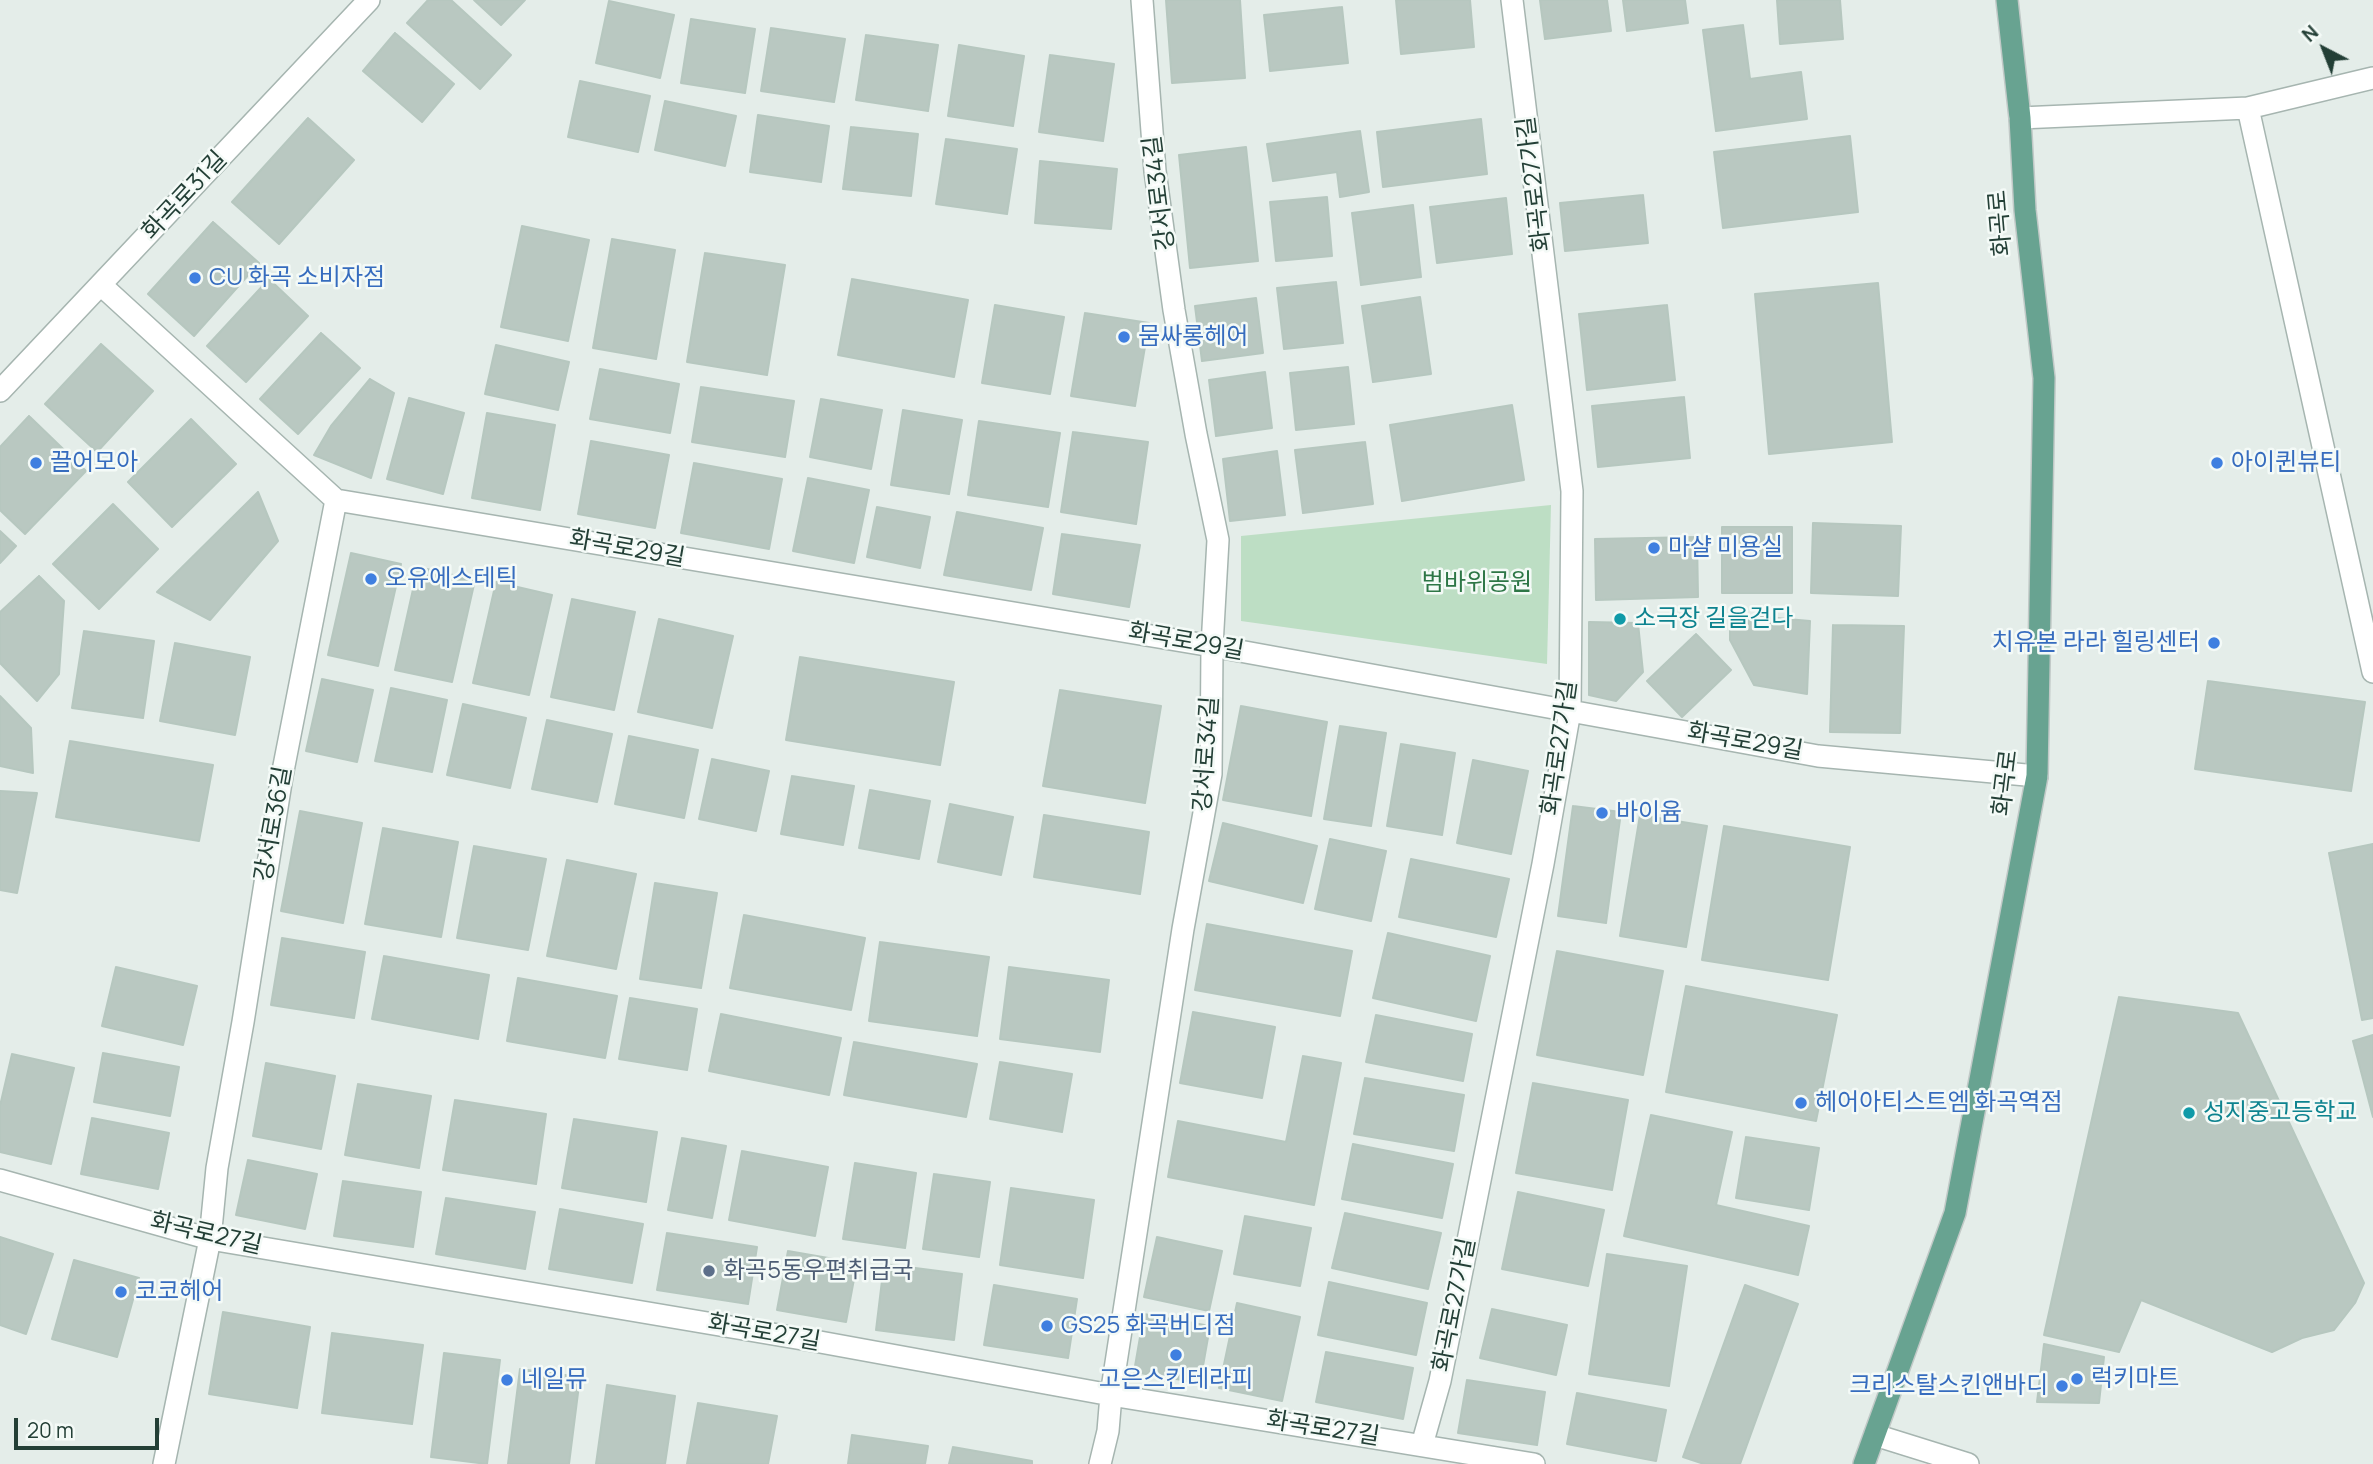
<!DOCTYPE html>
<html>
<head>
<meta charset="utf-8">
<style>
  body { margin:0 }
  #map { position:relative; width:2373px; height:1464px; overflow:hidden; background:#e4ede9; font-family:Manrope,sans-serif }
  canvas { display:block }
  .north { position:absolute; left:2289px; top:14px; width:70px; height:70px; -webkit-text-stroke:5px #f4faf7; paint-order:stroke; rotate:318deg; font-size:19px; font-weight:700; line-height:28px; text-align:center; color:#233f36 }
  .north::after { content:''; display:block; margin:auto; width:24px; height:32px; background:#233f36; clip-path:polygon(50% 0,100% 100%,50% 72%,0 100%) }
  .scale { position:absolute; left:14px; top:1418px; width:145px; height:32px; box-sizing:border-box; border:4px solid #233f36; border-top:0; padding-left:9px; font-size:21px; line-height:24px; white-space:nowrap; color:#233f36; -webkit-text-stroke:5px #f4faf7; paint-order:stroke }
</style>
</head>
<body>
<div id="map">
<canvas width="2373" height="1464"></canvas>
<div class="north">N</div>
<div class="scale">20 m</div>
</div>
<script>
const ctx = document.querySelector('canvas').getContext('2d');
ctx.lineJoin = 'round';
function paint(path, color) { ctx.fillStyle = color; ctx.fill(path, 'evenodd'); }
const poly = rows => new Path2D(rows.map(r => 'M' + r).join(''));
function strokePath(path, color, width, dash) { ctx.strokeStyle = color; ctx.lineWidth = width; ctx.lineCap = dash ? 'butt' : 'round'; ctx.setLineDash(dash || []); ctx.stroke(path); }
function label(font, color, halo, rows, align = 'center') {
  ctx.font = font + ' Manrope,"Noto Sans KR",sans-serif'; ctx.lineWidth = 5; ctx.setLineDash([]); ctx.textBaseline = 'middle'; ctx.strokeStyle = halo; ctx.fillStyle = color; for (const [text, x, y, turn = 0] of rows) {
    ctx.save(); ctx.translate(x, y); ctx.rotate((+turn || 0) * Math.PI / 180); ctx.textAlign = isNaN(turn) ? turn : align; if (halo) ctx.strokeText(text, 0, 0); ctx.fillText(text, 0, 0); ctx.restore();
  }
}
paint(poly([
  [1551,505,1547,664,1241,621,1241,536]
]), '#bddec4');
const building = poly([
  [428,0,451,0,511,55,480,89,407,23,428,0],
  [474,0,525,0,501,25,474,0],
  [1166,0,1240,0,1245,78,1172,83,1166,0],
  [1396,0,1470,0,1474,47,1401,54,1396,0],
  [1540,0,1607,0,1611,31,1545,39,1540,0],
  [1623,0,1685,0,1688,23,1627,31,1623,0],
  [1777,0,1840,0,1843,39,1780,44,1777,0],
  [609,1,674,15,660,78,596,63,609,1],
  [1342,7,1348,63,1270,71,1264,15,1342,7],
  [691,19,755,29,745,93,681,83,691,19],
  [1743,25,1750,79,1801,72,1807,119,1716,131,1703,30,1743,25],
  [771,28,845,39,834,102,761,91,771,28],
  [395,33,454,84,422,122,363,71,395,33],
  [866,35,938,45,928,111,856,100,866,35],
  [959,45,1024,56,1013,126,948,116,959,45],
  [1050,55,1114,64,1103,141,1039,132,1050,55],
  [580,81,650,96,638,152,568,137,580,81],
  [665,101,736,116,725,166,655,150,665,101],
  [758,115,829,126,821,182,750,172,758,115],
  [308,118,354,160,279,244,232,202,308,118],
  [1481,119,1487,174,1383,187,1377,132,1481,119],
  [851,127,918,134,911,196,843,189,851,127],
  [1360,131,1369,192,1340,197,1337,172,1273,181,1267,144,1360,131],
  [1850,136,1858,212,1723,228,1714,152,1850,136],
  [946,139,1017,149,1007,214,936,204,946,139],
  [1246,147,1258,261,1190,268,1179,155,1246,147],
  [1040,161,1117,169,1111,229,1035,223,1040,161],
  [1643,195,1648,243,1565,251,1560,203,1643,195],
  [1327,197,1332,256,1276,261,1270,202,1327,197],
  [1506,198,1512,254,1437,263,1430,207,1506,198],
  [1413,205,1421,277,1361,285,1352,213,1413,205],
  [213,222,259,263,194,336,148,294,213,222],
  [522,226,589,240,568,341,501,327,522,226],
  [612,239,675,250,656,359,593,348,612,239],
  [705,253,785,265,767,375,687,362,705,253],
  [269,279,308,316,246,382,207,346,269,279],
  [852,279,968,300,954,377,838,355,852,279],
  [1336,282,1343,343,1284,349,1277,288,1336,282],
  [1878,283,1892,442,1769,454,1755,294,1878,283],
  [1420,297,1431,374,1373,382,1362,306,1420,297],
  [1256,298,1263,353,1202,361,1195,306,1256,298],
  [995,305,1064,317,1050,394,982,383,995,305],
  [1667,305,1675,380,1587,390,1579,314,1667,305],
  [1085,313,1149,323,1135,406,1071,396,1085,313],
  [321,333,360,368,298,434,260,399,321,333],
  [101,344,153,391,97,452,45,404,101,344],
  [496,345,569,362,558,410,485,394,496,345],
  [1348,367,1354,424,1296,430,1290,373,1348,367],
  [600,369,679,384,670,433,590,419,600,369],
  [1265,372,1272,428,1216,436,1209,380,1265,372],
  [370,379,394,393,371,478,314,455,331,426,370,379],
  [701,387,794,401,785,457,692,442,701,387],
  [1684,397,1690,458,1598,467,1592,406,1684,397],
  [409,398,464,413,443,494,387,479,409,398],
  [821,399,882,410,871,469,810,457,821,399],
  [1512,405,1524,480,1402,501,1390,425,1512,405],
  [903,410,962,420,949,494,891,485,903,410],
  [487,413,555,425,540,510,472,498,487,413],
  [29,416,86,471,25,534,0,510,0,447,29,416],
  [191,419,236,464,172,527,128,482,191,419],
  [979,421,1060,433,1048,507,968,495,979,421],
  [1073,432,1148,442,1136,524,1061,512,1073,432],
  [591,441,669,455,655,528,578,514,591,441],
  [1365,442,1373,504,1303,513,1295,450,1365,442],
  [1277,451,1285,515,1230,521,1223,459,1277,451],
  [694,463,782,479,769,549,681,533,694,463],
  [808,478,869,490,854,563,793,551,808,478],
  [258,492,278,541,210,620,157,592,258,492],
  [113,504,158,549,99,609,53,564,113,504],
  [877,507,930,517,920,568,867,557,877,507],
  [957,512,1043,528,1031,590,944,575,957,512],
  [1813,523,1901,526,1898,596,1811,593,1813,523],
  [1722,527,1792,527,1792,593,1722,593,1722,527],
  [0,531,16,546,0,563,0,531],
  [1062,534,1140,545,1129,607,1053,594,1062,534],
  [1697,537,1698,597,1596,600,1595,539,1697,537],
  [351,553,401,564,378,666,328,655,351,553],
  [418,567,475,580,452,682,395,670,418,567],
  [39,576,64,601,59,674,37,701,0,663,0,612,39,576],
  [496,582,552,595,529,695,473,683,496,582],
  [572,599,635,612,614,710,551,697,572,599],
  [1730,614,1810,621,1807,694,1754,685,1730,640,1730,614],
  [659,619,733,636,712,728,638,712,659,619],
  [1589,622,1638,623,1643,672,1616,701,1589,695,1589,622],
  [1833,625,1904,626,1900,733,1830,732,1833,625],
  [84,631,154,641,143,718,72,708,84,631],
  [1696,634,1731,670,1682,717,1647,681,1696,634],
  [175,643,250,657,235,735,160,721,175,643],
  [800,657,954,682,940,765,786,740,800,657],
  [322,679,373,690,357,762,306,751,322,679],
  [2208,681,2365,702,2351,791,2195,769,2208,681],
  [391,688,447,700,432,772,375,761,391,688],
  [1060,690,1161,706,1145,803,1043,786,1060,690],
  [0,696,31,728,33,773,0,766,0,696],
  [463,704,526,718,510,788,447,775,463,704],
  [1241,706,1327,722,1311,816,1223,800,1241,706],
  [547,720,612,734,597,802,532,789,547,720],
  [1340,726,1386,733,1371,826,1324,819,1340,726],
  [629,736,698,750,684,818,615,804,629,736],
  [70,741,213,765,199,841,56,817,70,741],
  [1401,744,1455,753,1442,835,1387,826,1401,744],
  [712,759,769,771,756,831,699,819,712,759],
  [1473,760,1528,771,1511,854,1457,843,1473,760],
  [792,776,854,786,843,845,781,834,792,776],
  [870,790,930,801,919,859,859,848,870,790],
  [0,791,37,793,17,893,0,890,0,791],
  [950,804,1013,817,1001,875,938,862,950,804],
  [1573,806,1621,812,1606,923,1558,916,1573,806],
  [300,811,362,823,343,923,281,911,300,811],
  [1044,815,1149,832,1140,894,1034,877,1044,815],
  [1640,815,1707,826,1686,947,1620,936,1640,815],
  [1223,823,1317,846,1303,903,1209,881,1223,823],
  [1724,826,1850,847,1828,980,1702,960,1724,826],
  [383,828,458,842,441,937,365,924,383,828],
  [1330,839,1386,851,1371,921,1315,909,1330,839],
  [2373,844,2373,1018,2362,1020,2329,853,2373,844],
  [474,846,546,859,528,950,457,938,474,846],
  [1411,859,1509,879,1496,937,1399,917,1411,859],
  [567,860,636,874,616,969,547,956,567,860],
  [655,883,717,893,701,988,640,979,655,883],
  [744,915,865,938,851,1010,730,988,744,915],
  [1207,924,1352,951,1340,1016,1195,990,1207,924],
  [1388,933,1490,956,1476,1021,1373,998,1388,933],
  [282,938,365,952,354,1018,271,1005,282,938],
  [880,942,989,957,977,1036,869,1021,880,942],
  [1557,951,1663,971,1643,1075,1537,1055,1557,951],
  [384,956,489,975,478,1039,372,1019,384,956],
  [116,967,197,986,183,1045,102,1026,116,967],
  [1009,967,1109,980,1100,1052,1000,1039,1009,967],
  [518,978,617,996,605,1058,507,1041,518,978],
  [1686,986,1837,1015,1816,1121,1666,1092,1686,986],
  [2119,997,2238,1013,2364,1283,2355,1303,2334,1330,2302,1338,2272,1352,2141,1300,2119,1352,2044,1335,2119,997],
  [630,998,697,1009,687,1070,619,1059,630,998],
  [1193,1012,1275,1027,1262,1098,1180,1083,1193,1012],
  [721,1014,841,1038,829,1095,709,1071,721,1014],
  [1376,1015,1472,1034,1463,1081,1366,1062,1376,1015],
  [2373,1035,2373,1117,2353,1041,2373,1035],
  [854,1042,977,1064,966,1117,844,1095,854,1042],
  [103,1053,179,1067,170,1116,94,1102,103,1053],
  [12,1054,74,1068,51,1164,0,1152,0,1106,12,1054],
  [1303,1056,1341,1063,1314,1205,1168,1177,1178,1121,1286,1142,1303,1056],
  [1000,1062,1072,1074,1062,1132,990,1119,1000,1062],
  [266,1063,335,1076,321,1149,253,1136,266,1063],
  [1365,1078,1464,1095,1454,1151,1354,1134,1365,1078],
  [1533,1083,1628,1100,1612,1190,1516,1173,1533,1083],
  [358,1084,431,1096,419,1168,345,1155,358,1084],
  [455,1100,546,1114,536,1184,443,1170,455,1100],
  [1651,1115,1732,1132,1716,1205,1809,1226,1798,1275,1624,1236,1651,1115],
  [92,1118,169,1133,158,1189,81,1174,92,1118],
  [574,1119,657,1132,646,1202,562,1188,574,1119],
  [1746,1137,1819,1148,1809,1210,1736,1198,1746,1137],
  [682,1138,726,1146,712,1218,668,1210,682,1138],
  [1353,1144,1453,1164,1442,1218,1342,1199,1353,1144],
  [742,1151,828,1167,815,1236,729,1220,742,1151],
  [248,1160,317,1174,305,1229,236,1215,248,1160],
  [855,1163,916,1173,905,1248,843,1239,855,1163],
  [934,1174,990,1182,979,1257,923,1249,934,1174],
  [343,1181,421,1192,413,1247,334,1236,343,1181],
  [1011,1188,1094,1200,1083,1278,1000,1265,1011,1188],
  [1518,1192,1604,1210,1588,1286,1502,1269,1518,1192],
  [446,1198,535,1212,525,1269,436,1254,446,1198],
  [560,1209,643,1224,632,1283,549,1269,560,1209],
  [1345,1213,1441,1233,1428,1289,1332,1268,1345,1213],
  [1245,1216,1311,1228,1300,1286,1234,1274,1245,1216],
  [667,1233,757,1247,748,1304,657,1290,667,1233],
  [0,1237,53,1254,26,1334,0,1325,0,1237],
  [1157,1237,1222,1251,1209,1311,1144,1297,1157,1237],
  [788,1251,857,1263,846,1322,777,1310,788,1251],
  [1607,1254,1687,1266,1669,1386,1589,1374,1607,1254],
  [74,1260,139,1278,117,1357,52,1339,74,1260],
  [884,1264,962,1274,954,1340,876,1330,884,1264],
  [1329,1282,1427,1303,1416,1355,1318,1335,1329,1282],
  [994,1285,1077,1299,1068,1358,984,1345,994,1285],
  [1745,1285,1798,1304,1740,1464,1704,1464,1683,1457,1745,1285],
  [1237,1303,1300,1317,1282,1401,1219,1388,1237,1303],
  [1492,1309,1567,1325,1556,1375,1480,1358,1492,1309],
  [223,1312,310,1327,297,1408,209,1394,223,1312],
  [1144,1314,1210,1326,1200,1383,1134,1372,1144,1314],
  [332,1333,423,1345,412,1424,322,1413,332,1333],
  [2044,1344,2104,1357,2099,1403,2037,1402,2044,1344],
  [1326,1352,1413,1368,1403,1419,1316,1402,1326,1352],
  [444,1353,500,1360,487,1464,431,1457,444,1353],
  [520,1369,580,1377,569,1464,508,1464,520,1369],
  [1467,1380,1545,1392,1537,1445,1458,1433,1467,1380],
  [607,1385,675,1396,665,1464,596,1464,607,1385],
  [1577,1393,1666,1410,1656,1461,1567,1444,1577,1393],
  [698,1403,777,1416,768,1464,687,1464,698,1403],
  [852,1435,928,1446,925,1464,848,1464,852,1435],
  [953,1447,1032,1461,1032,1464,949,1464,953,1447]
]);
paint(building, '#b9c8c1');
strokePath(building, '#b6c7bf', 2);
const minor = poly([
  [2248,108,2373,672],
  [2020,118,2248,108,2373,78],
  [101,285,336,500,282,776,243,1022,217,1168,210,1239,164,1464],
  [0,391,369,0],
  [336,500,1212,646,1818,756,2037,776],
  [0,1180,210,1239,820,1342,1111,1395,1534,1464],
  [1875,1435,1968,1464],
  [1422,1445,1440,1381,1543,864,1570,711,1572,491,1512,0],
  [1100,1464,1108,1431,1111,1395,1183,929,1211,774,1212,646,1218,540,1196,434,1174,310,1155,171,1142,0]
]);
const primary = poly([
  [1864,1464,1955,1213,2037,776,2044,378,2025,210,2020,118,2007,0]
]);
strokePath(minor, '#a6b5b0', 24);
strokePath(primary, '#c1c9c7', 24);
strokePath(minor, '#fff', 21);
strokePath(primary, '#68a391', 21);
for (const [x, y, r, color] of [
  [195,278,7,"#3f7fe0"],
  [1124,337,7,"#3f7fe0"],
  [36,463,7,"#3f7fe0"],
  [2217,463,7,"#3f7fe0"],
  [1654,548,7,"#3f7fe0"],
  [371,579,7,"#3f7fe0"],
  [1620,619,7,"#0f9aa8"],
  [2214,643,7,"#3f7fe0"],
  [1602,813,7,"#3f7fe0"],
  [1801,1103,7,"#3f7fe0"],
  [2189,1113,7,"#0f9aa8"],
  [709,1271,7,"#5c6f8a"],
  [121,1292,7,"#3f7fe0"],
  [1047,1326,7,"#3f7fe0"],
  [1176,1355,7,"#3f7fe0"],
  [2077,1379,7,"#3f7fe0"],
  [507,1380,7,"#3f7fe0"],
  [2062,1386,7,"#3f7fe0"]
]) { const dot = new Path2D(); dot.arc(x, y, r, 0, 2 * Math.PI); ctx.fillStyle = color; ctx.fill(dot); strokePath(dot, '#f4faf7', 2.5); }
label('24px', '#233f36', '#f4faf7', [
  ["화곡로27가길",1535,184,-97],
  ["강서로34길",1160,193,-97],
  ["화곡로31길",185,196,-47],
  ["화곡로",2001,223,-95],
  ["화곡로29길",627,549,10],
  ["화곡로29길",1186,642,10],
  ["화곡로29길",1745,742,10],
  ["화곡로27가길",1560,748,-82],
  ["강서로34길",1207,754,-86],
  ["화곡로",2006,783,-83],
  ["강서로36길",274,824,-80],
  ["화곡로27길",206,1234,13],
  ["화곡로27가길",1455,1305,-79],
  ["화곡로27길",764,1333,10],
  ["화곡로27길",1323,1429,9]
]);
label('24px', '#366cbe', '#f4faf7', [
  ["CU 화곡 소비자점",209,278],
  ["뭄싸롱헤어",1138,337],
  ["끌어모아",50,463],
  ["아이퀸뷰티",2231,463],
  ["마샬 미용실",1668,548],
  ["오유에스테틱",385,579],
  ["치유본 라라 힐링센터",2200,643,"right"],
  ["바이윰",1616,813],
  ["헤어아티스트엠 화곡역점",1815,1103],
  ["코코헤어",135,1292],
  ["GS25 화곡버디점",1061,1326],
  ["럭키마트",2091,1379],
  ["네일뮤",521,1380],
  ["고은스킨테라피",1176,1380,"center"],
  ["크리스탈스킨앤바디",2048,1386,"right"]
], 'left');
label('24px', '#2d7646', '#f4faf7', [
  ["범바위공원",1477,583]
]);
label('24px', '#0d838f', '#f4faf7', [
  ["소극장 길을걷다",1634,619],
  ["성지중고등학교",2203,1113]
], 'left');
label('24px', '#4e5e75', '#f4faf7', [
  ["화곡5동우편취급국",723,1271]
], 'left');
</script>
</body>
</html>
